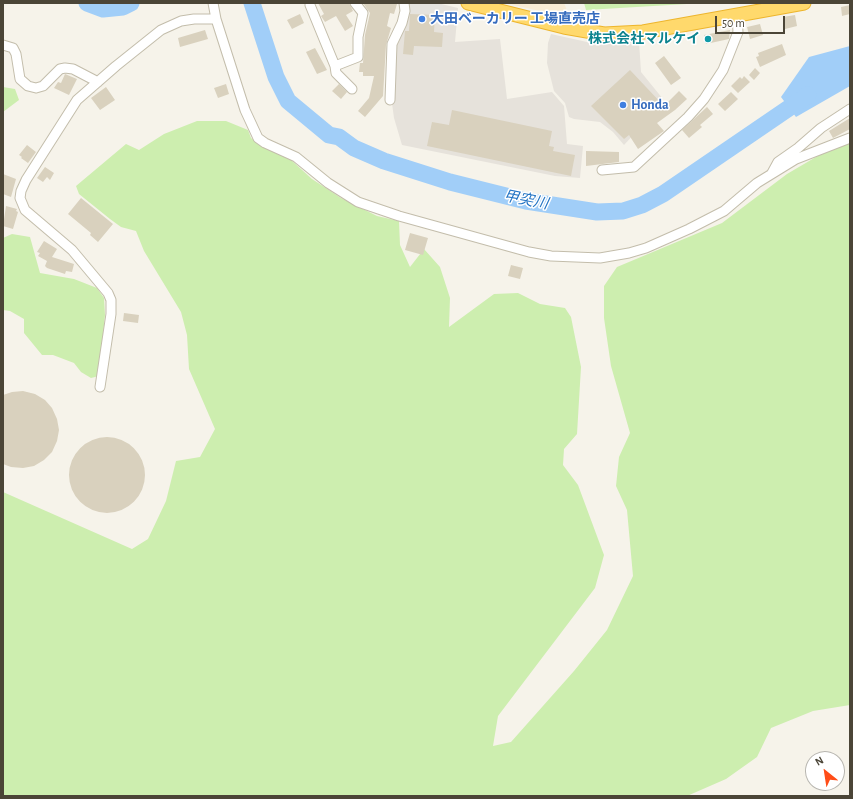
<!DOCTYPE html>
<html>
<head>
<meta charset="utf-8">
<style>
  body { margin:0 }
  #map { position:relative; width:853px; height:799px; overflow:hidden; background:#f6f3ea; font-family:"Alegreya Sans",sans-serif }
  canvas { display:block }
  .frame { position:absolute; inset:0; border:4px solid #4b4537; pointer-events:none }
  .north { position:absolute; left:805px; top:751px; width:40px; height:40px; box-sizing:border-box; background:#fff; border:1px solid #b7b5af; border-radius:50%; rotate:330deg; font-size:11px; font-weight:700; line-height:16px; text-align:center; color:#4b4537 }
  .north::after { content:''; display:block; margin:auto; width:14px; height:18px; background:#ff4d18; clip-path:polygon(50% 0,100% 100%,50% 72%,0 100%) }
  .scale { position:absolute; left:715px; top:16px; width:70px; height:18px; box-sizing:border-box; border:2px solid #4b4537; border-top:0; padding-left:5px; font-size:12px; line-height:14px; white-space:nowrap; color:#4b4537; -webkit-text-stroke:3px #fff; paint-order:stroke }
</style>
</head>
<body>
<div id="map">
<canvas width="853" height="799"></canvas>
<div class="frame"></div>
<div class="north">N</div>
<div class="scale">50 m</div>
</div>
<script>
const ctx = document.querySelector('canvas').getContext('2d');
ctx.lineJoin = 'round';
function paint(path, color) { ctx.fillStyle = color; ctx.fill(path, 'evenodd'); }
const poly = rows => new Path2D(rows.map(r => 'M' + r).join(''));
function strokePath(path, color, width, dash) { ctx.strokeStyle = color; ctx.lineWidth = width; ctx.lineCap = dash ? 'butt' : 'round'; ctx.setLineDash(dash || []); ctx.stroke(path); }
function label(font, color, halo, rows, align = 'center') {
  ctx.font = font + ' "Alegreya Sans","Noto Sans JP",sans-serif'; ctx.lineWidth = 3; ctx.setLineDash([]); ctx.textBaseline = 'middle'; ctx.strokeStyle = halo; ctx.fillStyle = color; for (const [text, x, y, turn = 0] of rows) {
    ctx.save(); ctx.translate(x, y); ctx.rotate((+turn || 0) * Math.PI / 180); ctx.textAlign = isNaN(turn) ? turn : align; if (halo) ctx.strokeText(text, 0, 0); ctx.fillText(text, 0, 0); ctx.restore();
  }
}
paint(poly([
  [505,3,564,3,570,18]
]), '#f9ecd4');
paint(poly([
  [437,3,458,8,455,42,500,39,507,99,552,92,564,106,567,144,583,146,580,178,555,176,402,145,394,118,392,103,394,47,406,13],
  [551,34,596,44,597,41,639,42,641,72,663,99,649,113,651,116,624,145,613,132,600,122,574,119,569,117,565,103,554,91,547,63,548,43]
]), '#e6e2db');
paint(poly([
  [584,3,686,3,687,4,586,10],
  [3,87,15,89,19,100,3,112],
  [197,121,226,121,248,130,251,138,263,147,290,159,312,179,341,198,377,216,399,221,400,245,410,267,424,249,440,267,450,298,449,327,494,294,518,293,540,304,565,308,571,317,581,367,577,434,564,449,563,465,578,485,604,555,595,588,498,716,493,746,511,742,574,671,607,630,633,576,627,510,616,486,619,457,630,433,611,366,604,318,604,286,617,267,722,223,787,174,850,137,850,705,813,711,771,728,757,757,726,779,687,796,3,796,3,492,132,549,148,539,166,501,176,461,200,457,215,429,189,369,187,335,181,312,144,251,136,231,121,227,110,219,79,194,76,186,126,144,139,150,164,134],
  [12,234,30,237,40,273,74,279,97,288,104,298,105,315,99,376,91,378,81,372,74,363,53,355,42,355,24,333,24,319,10,311,3,310,3,238]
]), '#cdeeaf');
paint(poly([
  [407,3,437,3,443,5,442,25,437,25,437,14,406,13]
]), '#e5e3de');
paint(poly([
  [850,46,850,86,796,117,781,97,809,57]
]), '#a1cef8');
strokePath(poly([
  [87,3,103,9,123,7,131,3],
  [252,3,276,77,288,101,329,135,339,137,354,148,384,161,450,182,526,201,597,212,623,211,642,205,663,194,808,95]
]), '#a1cef8', 17);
paint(poly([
  [318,3,349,3,353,11,346,15,353,26,345,31,336,16,325,22,321,16,324,14],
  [363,3,397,4,394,14,390,13,387,26,391,28,386,45,383,96,365,117,358,111,369,98,374,76,363,76,363,72,359,72,360,63,363,63,365,35,370,13],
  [850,5,850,14,842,16,841,7],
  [300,14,304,23,292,29,287,20],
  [410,14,435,15,434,32,443,33,442,47,414,46,413,55,403,54,405,31,409,31],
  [795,15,797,26,785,29,783,17],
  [760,24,763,35,750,39,747,27],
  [205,30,208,39,180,47,178,38],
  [730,30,729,39,706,44,704,35],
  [782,44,786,55,760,67,756,57,759,56,758,53],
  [315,48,327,70,317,74,306,52],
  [664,56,681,78,671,85,655,63],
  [755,68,760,73,754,80,749,75],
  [630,70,662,104,665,105,679,91,687,99,675,110,657,123,664,131,638,149,629,135,624,139,591,106],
  [65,74,77,79,69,95,54,88,58,82,61,83],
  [744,76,750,82,738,93,731,86,740,77,742,79],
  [226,84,229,94,218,98,214,88],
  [339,84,347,92,341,99,332,91],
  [106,87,115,100,100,110,91,98],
  [731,92,738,99,725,111,718,104],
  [707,107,713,114,700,125,702,127,689,138,682,130],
  [452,110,552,131,549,146,554,147,553,151,575,155,571,176,427,146,432,122,449,125],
  [850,118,850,129,833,138,829,131],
  [27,145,36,152,28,163,21,158,22,157,19,155],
  [586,151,619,152,619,162,586,166],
  [45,167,54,173,50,180,47,177,43,182,37,178],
  [3,174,16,179,11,197,3,194],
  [81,198,113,224,98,242,90,235,91,233,68,214],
  [6,206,17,209,16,211,18,212,13,229,3,226],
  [410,233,428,238,423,255,405,250],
  [44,241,57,249,52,257,74,264,72,272,66,271,65,274,47,268,45,266,47,261,38,256,40,253,37,252],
  [511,265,523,268,520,279,508,276],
  [124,313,139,315,138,323,123,321],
  [23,391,35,394,45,400,52,408,57,419,59,430,57,441,52,452,44,460,34,466,23,468,11,467,3,464,3,395,12,392],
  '69 475a38 38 0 1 1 76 0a38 38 0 1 1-76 0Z'
]), '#d9d1be');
const minor = poly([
  [213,3,216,19,245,110,258,138,265,143,296,157,328,183,358,202,399,216,529,252,551,256,600,258,629,253,646,248,689,229,724,211,757,183,796,159,850,138],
  [310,5,335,66,358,57,358,37,363,13,355,3],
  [3,45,13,48,16,54,20,79,28,86,36,88,43,86,60,69,65,68,73,69,98,82],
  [335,66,336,73,352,89],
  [390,100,392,44,402,23,405,11,404,3],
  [602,170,634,167,688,117,704,99,723,70,738,32,737,16],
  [772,173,778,162,798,148,821,128,850,109],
  [100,387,111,314,111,300,108,293,72,250,25,210,20,198,21,191,26,180,77,100,116,66,161,30,181,21,194,19,216,19]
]);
const highway = poly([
  [468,3,564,27,604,34,643,32,804,3]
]);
strokePath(minor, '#c3bdab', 11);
strokePath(highway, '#edb52d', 15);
strokePath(minor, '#fff', 9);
strokePath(highway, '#ffd96c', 13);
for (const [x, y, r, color] of [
  [422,19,4,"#3f7fe0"],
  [708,39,4,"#0f9aa8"],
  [623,105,4,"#3f7fe0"]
]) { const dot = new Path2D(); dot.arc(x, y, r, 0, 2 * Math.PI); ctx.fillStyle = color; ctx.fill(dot); strokePath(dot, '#fff', 1.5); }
label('bold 14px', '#366cbe', '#fff', [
  ["大田ベーカリー 工場直売店",430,19],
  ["Honda",631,105]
], 'left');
label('bold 14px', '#0d838f', '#fff', [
  ["株式会社マルケイ",700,39]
], 'right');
label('italic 15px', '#2374c4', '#fff', [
  ["甲突川",526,200,11]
]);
</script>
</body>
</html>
